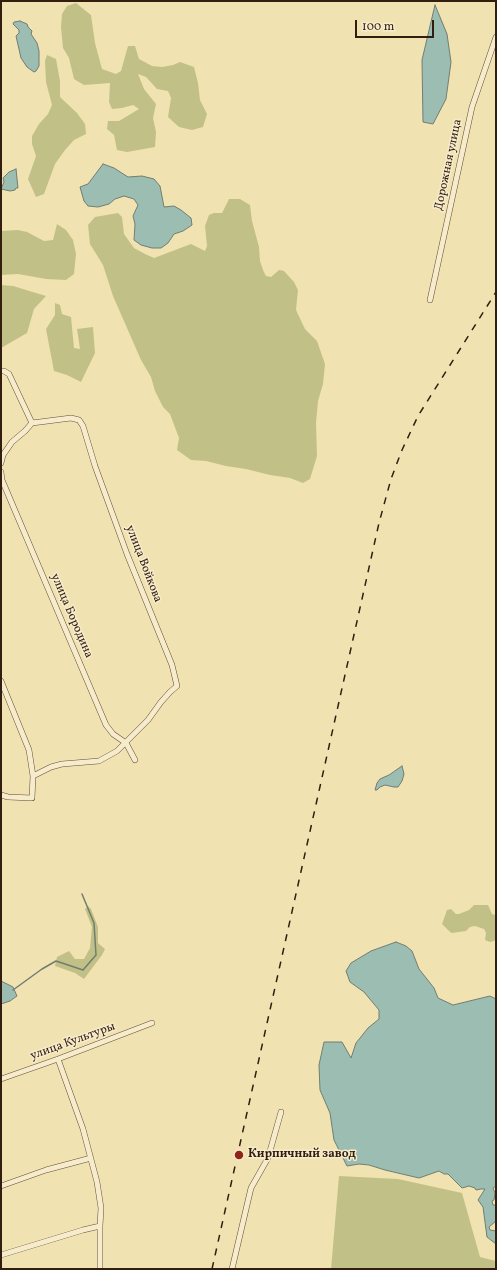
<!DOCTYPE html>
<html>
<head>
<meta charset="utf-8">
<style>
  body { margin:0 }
  #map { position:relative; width:497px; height:1270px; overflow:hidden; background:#f1e2b1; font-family:Vollkorn,serif }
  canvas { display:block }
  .frame { position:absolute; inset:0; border:2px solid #321d0f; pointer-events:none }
  .scale { position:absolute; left:355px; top:20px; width:79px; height:18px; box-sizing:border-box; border:2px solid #321d0f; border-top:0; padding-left:5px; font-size:12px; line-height:14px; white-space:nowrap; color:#321d0f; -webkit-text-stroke:3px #f6eccc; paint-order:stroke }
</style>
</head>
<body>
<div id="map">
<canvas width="497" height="1270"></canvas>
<div class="frame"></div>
<div class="scale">100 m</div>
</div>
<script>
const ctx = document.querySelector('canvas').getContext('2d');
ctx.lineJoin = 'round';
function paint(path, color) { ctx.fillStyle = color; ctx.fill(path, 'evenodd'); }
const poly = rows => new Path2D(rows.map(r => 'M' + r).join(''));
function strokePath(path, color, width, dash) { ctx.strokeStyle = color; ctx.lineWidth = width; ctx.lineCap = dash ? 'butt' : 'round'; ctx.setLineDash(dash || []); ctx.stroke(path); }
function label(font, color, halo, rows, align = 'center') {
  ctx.font = font + ' Vollkorn,serif'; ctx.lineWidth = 3; ctx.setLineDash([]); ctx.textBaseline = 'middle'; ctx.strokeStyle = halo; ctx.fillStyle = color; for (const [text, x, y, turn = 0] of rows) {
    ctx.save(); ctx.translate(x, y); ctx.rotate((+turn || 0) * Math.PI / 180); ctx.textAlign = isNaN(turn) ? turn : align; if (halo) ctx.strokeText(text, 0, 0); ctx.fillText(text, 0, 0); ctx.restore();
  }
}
paint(poly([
  [76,3,91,15,95,43,102,69,116,74,121,71,128,46,135,46,139,59,152,66,162,67,173,65,180,62,194,67,198,83,200,100,207,114,203,127,192,130,179,127,168,117,171,98,168,91,157,89,146,77,138,74,144,89,156,104,153,118,156,132,155,147,127,152,117,150,114,135,107,129,108,121,119,121,139,109,133,105,122,108,112,109,109,102,110,83,84,85,74,79,69,58,63,48,61,27,62,14,67,6],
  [47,55,56,59,60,81,60,97,77,113,85,124,86,134,74,140,65,150,55,164,44,194,36,197,28,179,36,156,32,144,32,136,39,124,48,114,52,105,46,82,45,61],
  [229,199,240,199,250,205,252,221,259,247,260,261,263,270,266,276,271,277,279,270,284,271,294,282,298,290,296,310,305,329,317,341,325,364,323,384,318,401,316,423,317,456,310,479,303,483,290,478,270,475,246,469,226,466,206,461,191,460,177,450,179,438,170,414,163,407,155,391,151,377,141,360,113,296,103,265,90,244,88,225,95,217,118,213,122,217,124,234,134,248,145,254,154,258,191,244,205,251,207,246,205,226,209,215,214,213,222,213],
  [57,224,66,230,73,240,76,254,74,274,66,280,46,279,18,274,1,275,1,231,18,230,27,232,44,241,53,240],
  [1,285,13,286,46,296,34,309,27,333,1,348],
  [55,303,60,305,62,314,71,317,74,348,80,349,77,329,93,327,95,353,81,382,67,375,54,371,46,329,55,315],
  [474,905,488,905,492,914,496,915,496,939,494,941,490,942,485,940,486,933,484,929,475,926,470,927,466,931,452,933,450,932,442,924,447,910,451,909,456,914,459,914,469,910],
  [88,906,91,909,98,927,98,943,105,949,102,955,84,979,75,973,55,966,57,957,69,951,75,959,84,959,90,948,92,927,85,909],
  [339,1176,398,1179,462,1193,480,1257,496,1261,496,1269,331,1269]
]), '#c1c187');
const water = poly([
  [435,5,447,34,451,62,446,99,433,124,423,122,422,60,435,5],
  [20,21,27,24,28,27,32,31,31,34,37,43,39,51,39,66,36,71,34,72,27,67,21,58,16,36,19,33,19,30,13,24,14,22,20,21],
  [103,164,114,168,128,177,142,176,154,179,160,186,164,207,174,206,181,210,191,218,192,225,183,231,174,234,168,243,161,248,152,248,141,245,134,240,135,224,133,216,138,205,134,199,124,196,115,199,109,204,98,207,88,206,84,201,80,187,88,184,103,164],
  [16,169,18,188,16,188,15,190,10,191,1,189,4,182,3,178,9,172,16,169],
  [402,766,404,774,402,781,398,787,394,787,385,785,380,787,377,790,375,790,377,783,380,779,389,775,402,766],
  [396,942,406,946,412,951,419,969,434,988,438,998,453,1005,490,996,496,999,496,1186,493,1188,495,1193,494,1200,492,1201,493,1205,496,1205,496,1221,489,1227,490,1230,496,1231,496,1244,487,1237,483,1207,478,1200,485,1189,481,1189,476,1190,475,1188,469,1186,462,1188,448,1174,444,1174,439,1171,419,1178,385,1170,369,1165,359,1164,347,1166,334,1140,330,1113,320,1090,319,1065,324,1042,342,1042,351,1058,356,1043,368,1028,379,1019,379,1010,364,992,350,982,346,971,351,963,371,951,396,942],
  [1,981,13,987,17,996,10,1001,1,1004,1,981]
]);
paint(water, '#9bbdb2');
strokePath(water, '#717d71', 1);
strokePath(poly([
  [13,990,42,969,56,961,83,970,96,955,94,923,82,894]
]), '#717d71', 1.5);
const minor = poly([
  [430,300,472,107,496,37],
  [1,371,4,371,9,374,32,423,71,418,79,420,83,426,95,466,127,554,172,665,177,686,170,692,161,702,148,720,117,751,99,761,62,764,51,767,33,776],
  [1,463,3,455,12,442,25,431,32,423],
  [1,472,2,480,106,725,113,734,126,743,135,760],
  [1,681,29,750,33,776,32,798,8,797,1,795],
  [58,1059,83,1129,97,1182,101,1208,100,1226,100,1269],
  [1,1079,58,1059,152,1023],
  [1,1186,46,1170,91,1158],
  [1,1255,83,1230,100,1226],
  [232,1269,251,1188,268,1158,281,1112]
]);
strokePath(minor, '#624e38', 6);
strokePath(minor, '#f6eccc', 5);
strokePath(poly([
  [212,1269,379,523,391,479,402,450,418,416,496,292]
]), '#321d0f', 1.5, [7, 7]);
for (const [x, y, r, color] of [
  [239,1155,5,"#8f2418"]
]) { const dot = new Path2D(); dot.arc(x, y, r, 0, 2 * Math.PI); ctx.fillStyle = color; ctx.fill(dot); strokePath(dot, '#f6eccc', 1.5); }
label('12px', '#321d0f', '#f6eccc', [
  ["Дорожная улица",449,165,-78],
  ["улица Войкова",143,564,69],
  ["улица Бородина",71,616,67],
  ["улица Культуры",73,1042,-20]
]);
label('bold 12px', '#321d0f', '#f6eccc', [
  ["Кирпичный завод",248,1155]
], 'left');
</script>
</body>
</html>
